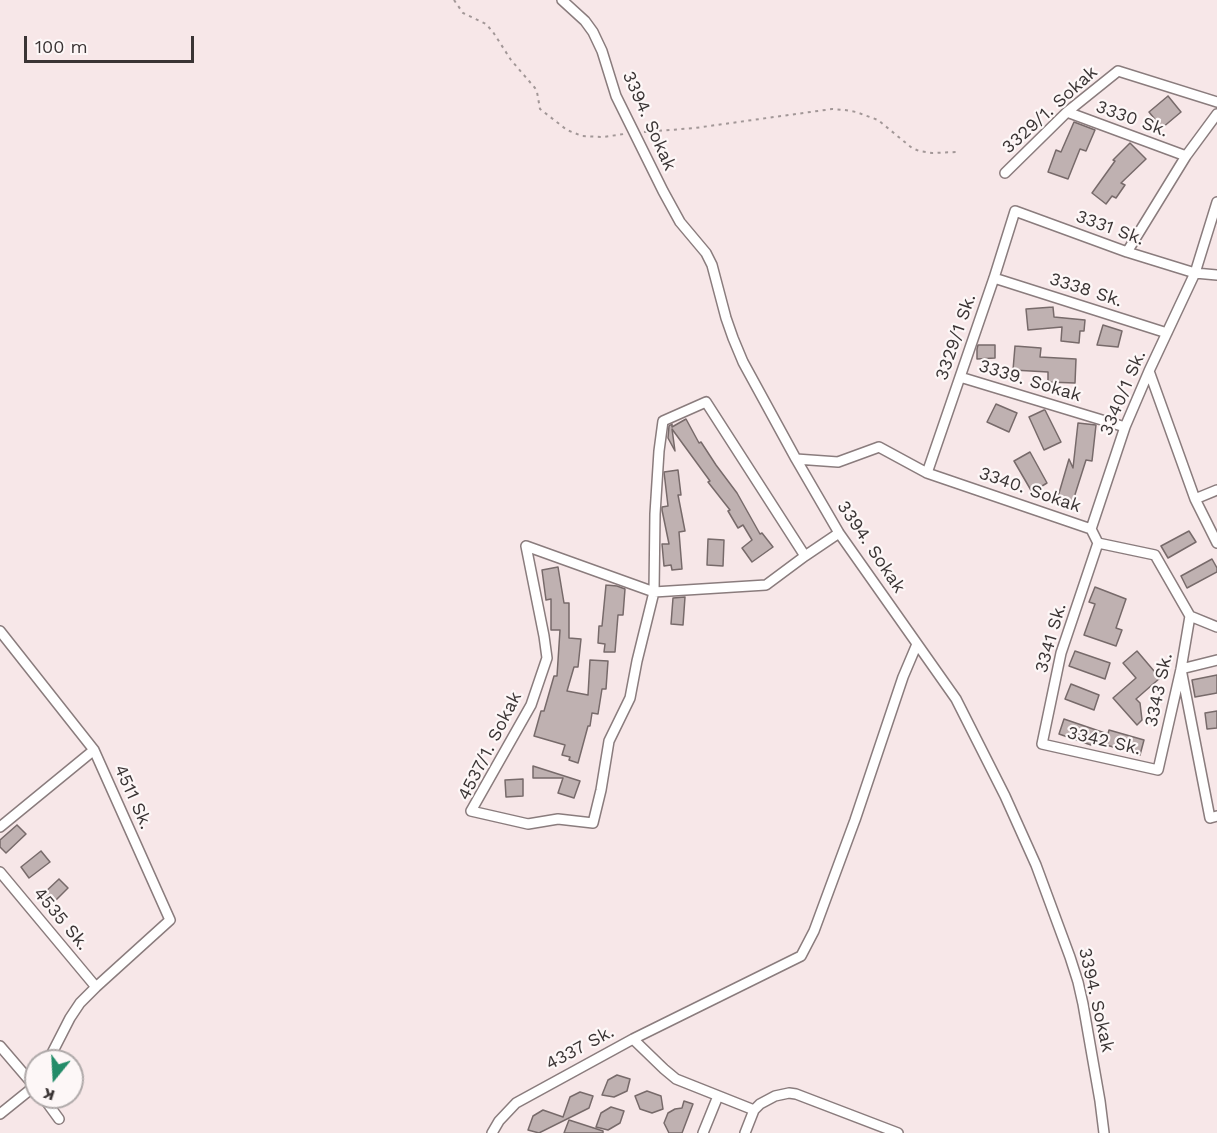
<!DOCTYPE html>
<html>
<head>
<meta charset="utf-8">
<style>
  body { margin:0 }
  #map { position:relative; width:1217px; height:1133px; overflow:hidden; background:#f7e7e8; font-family:"Work Sans",sans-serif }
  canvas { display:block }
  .north { position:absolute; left:24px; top:1049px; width:60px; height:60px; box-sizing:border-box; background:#fdf7f7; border:2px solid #afa9a9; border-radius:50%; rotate:198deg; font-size:16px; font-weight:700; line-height:24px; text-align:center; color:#3a3434 }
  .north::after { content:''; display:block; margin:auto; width:21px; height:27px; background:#238c69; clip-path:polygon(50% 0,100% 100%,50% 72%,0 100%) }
  .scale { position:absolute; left:24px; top:36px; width:170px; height:27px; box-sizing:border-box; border:3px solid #3a3434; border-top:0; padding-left:8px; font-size:18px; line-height:21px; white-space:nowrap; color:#3a3434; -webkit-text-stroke:4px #fdf7f7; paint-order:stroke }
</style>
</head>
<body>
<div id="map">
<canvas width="1217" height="1133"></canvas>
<div class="north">K</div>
<div class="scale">100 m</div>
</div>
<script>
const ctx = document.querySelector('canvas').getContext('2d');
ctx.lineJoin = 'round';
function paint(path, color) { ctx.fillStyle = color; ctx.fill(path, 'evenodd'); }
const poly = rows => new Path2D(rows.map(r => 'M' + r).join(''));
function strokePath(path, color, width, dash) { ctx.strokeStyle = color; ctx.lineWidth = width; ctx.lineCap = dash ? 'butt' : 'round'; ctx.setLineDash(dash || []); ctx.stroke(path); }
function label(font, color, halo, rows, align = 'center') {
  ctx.font = font + ' "Work Sans",sans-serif'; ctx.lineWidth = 4.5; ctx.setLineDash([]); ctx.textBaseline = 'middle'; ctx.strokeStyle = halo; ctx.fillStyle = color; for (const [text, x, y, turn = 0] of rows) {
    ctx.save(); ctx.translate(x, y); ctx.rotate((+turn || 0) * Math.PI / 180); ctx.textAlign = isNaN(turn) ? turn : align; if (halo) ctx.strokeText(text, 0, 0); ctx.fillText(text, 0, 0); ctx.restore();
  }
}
const building = poly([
  [1168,96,1181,112,1162,128,1149,112,1168,96],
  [1074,122,1095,130,1086,151,1080,149,1068,179,1048,172,1056,150,1061,152,1074,122],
  [1130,143,1146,159,1121,183,1125,185,1116,198,1112,196,1106,204,1092,193,1115,161,1113,160,1130,143],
  [1053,307,1054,317,1085,320,1084,331,1080,331,1079,343,1061,341,1062,327,1028,330,1026,309,1053,307],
  [1103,325,1122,331,1118,347,1097,345,1103,325],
  [978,345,995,345,995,358,977,359,977,349,978,345],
  [1015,346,1041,348,1040,357,1076,359,1075,383,1048,382,1048,372,1013,370,1015,346],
  [996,404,1017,413,1009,432,987,422,996,404],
  [1044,410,1045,410,1061,442,1044,450,1029,417,1044,410],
  [686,419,699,443,701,442,716,465,737,493,760,534,762,533,773,547,752,562,742,548,752,540,743,525,738,528,728,511,730,510,708,482,710,481,672,429,675,451,668,438,669,426,672,424,672,427,686,419],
  [1078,423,1096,425,1092,461,1086,460,1072,504,1057,500,1069,459,1073,468,1078,423],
  [1030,452,1047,483,1032,492,1014,461,1030,452],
  [678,470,681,495,678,495,685,531,679,532,682,569,672,570,671,565,664,566,662,544,669,544,662,510,662,507,668,506,664,472,678,470],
  [1189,531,1196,542,1168,558,1161,546,1189,531],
  [708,539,724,540,723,566,707,565,708,539],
  [1212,559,1217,568,1217,572,1187,588,1181,576,1212,559],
  [558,567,564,603,569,603,569,638,581,639,578,667,574,667,567,691,588,695,590,660,608,661,606,689,602,689,598,714,592,713,590,726,588,726,578,763,569,760,570,757,562,755,565,745,534,736,541,711,544,711,554,676,557,676,560,630,551,630,551,599,546,600,542,570,558,567],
  [606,585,617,586,625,589,623,615,618,615,615,652,604,652,605,644,598,643,599,626,602,626,606,585],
  [1095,587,1126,599,1116,628,1122,630,1116,646,1084,635,1095,604,1089,602,1095,587],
  [685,597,683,625,671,624,673,598,685,597],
  [1075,651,1110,663,1105,679,1069,666,1075,651],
  [1137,651,1160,678,1136,699,1140,703,1142,720,1137,725,1113,698,1136,678,1123,663,1137,651],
  [1217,675,1217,693,1195,697,1192,680,1217,675],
  [1071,684,1099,695,1094,710,1065,699,1071,684],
  [1217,711,1217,728,1207,729,1205,713,1217,711],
  [1064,719,1108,734,1109,730,1144,740,1140,755,1093,741,1091,745,1059,734,1064,719],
  [533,766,580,781,574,798,558,793,563,778,533,778,533,766],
  [523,779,523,796,506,797,505,780,523,779],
  [17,825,26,834,6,853,0,847,0,840,17,825],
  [41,851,50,862,29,878,21,867,41,851],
  [59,879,68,888,50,906,41,896,59,879],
  [617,1075,630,1079,627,1091,614,1097,602,1095,608,1080,617,1075],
  [647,1091,661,1096,663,1109,652,1113,640,1109,635,1096,647,1091],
  [580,1092,593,1096,589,1108,539,1133,528,1130,533,1116,543,1110,563,1117,570,1097,580,1092],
  [684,1101,693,1104,682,1133,669,1133,664,1123,668,1113,675,1109,682,1108,684,1101],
  [611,1107,624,1111,620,1123,608,1130,596,1127,601,1113,611,1107],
  [569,1120,603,1131,603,1133,564,1133,569,1120]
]);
paint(building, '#bfb1b1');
strokePath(building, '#776a6a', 1.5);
const street = poly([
  [562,0,585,21,593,32,602,51,616,96,663,191,680,222,706,253,712,265,726,318,733,338,743,362,796,459,839,533,956,699,1005,796,1036,865,1070,957,1078,982,1083,1004,1100,1101,1104,1133],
  [1067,112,1186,156],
  [1005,173,1067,112,1118,71,1217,102],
  [1127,252,1186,156,1217,114],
  [994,278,1167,333],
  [1149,371,1195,499,1217,543],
  [960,377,1125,427],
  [796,459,838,462,879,447,927,473,1091,529,1098,543,1155,555,1190,616,1217,627],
  [927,473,994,278,1015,211,1127,252,1195,273,1217,275],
  [1195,499,1217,490],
  [1091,529,1125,427,1149,371,1195,273,1217,202],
  [1098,543,1061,653,1042,744,1158,770,1181,669,1190,616],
  [805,556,839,533],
  [654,592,637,661,630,698,609,741,601,790,593,823,558,819,528,824,471,811,531,705,547,658,544,636,526,546,654,592,766,585,805,556,706,402,663,421,659,451,655,514,654,592],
  [0,631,94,750,170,920,96,987,80,1003,70,1018,48,1061],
  [1217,660,1181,669,1210,818,1217,816],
  [0,827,94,750],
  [0,872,96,987],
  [633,1039,801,956,814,931,855,820,903,677,917,644],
  [0,1046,36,1088],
  [43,1097,59,1119],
  [0,1114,36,1085],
  [492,1133,499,1121,516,1103,633,1039,664,1069,676,1079,754,1110],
  [703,1133,718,1096],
  [745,1133,754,1110,760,1104,775,1096,789,1093,796,1094,898,1133]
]);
strokePath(street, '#8a7c7d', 12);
strokePath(poly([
  [454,0,463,13,486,24,493,32,511,60,535,88,537,92,540,109,567,130,582,136,603,137,624,134],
  [644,132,695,128,832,109,845,110,856,112,878,120,912,148,919,151,932,153,957,152]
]), '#a29797', 2, [3, 4.5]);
strokePath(street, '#fff', 9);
label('18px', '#3a3434', '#fdf7f7', [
  ["3329/1. Sokak",1050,110,-42],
  ["3330 Sk.",1132,119,20],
  ["3394. Sokak",649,121,66],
  ["3331 Sk.",1110,228,20],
  ["3338 Sk.",1086,290,18],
  ["3329/1 Sk.",956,337,-71],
  ["3339. Sokak",1030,381,17],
  ["3340/1 Sk.",1123,393,-67],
  ["3340. Sokak",1030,490,19],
  ["3394. Sokak",871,547,56],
  ["3341 Sk.",1051,638,-74],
  ["3343 Sk.",1159,690,-78],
  ["3342 Sk.",1104,741,13],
  ["4537/1. Sokak",490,746,-63],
  ["4511 Sk.",133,797,66],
  ["4535 Sk.",61,919,50],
  ["3394. Sokak",1096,1000,77],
  ["4337 Sk.",580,1048,-28]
]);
</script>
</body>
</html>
